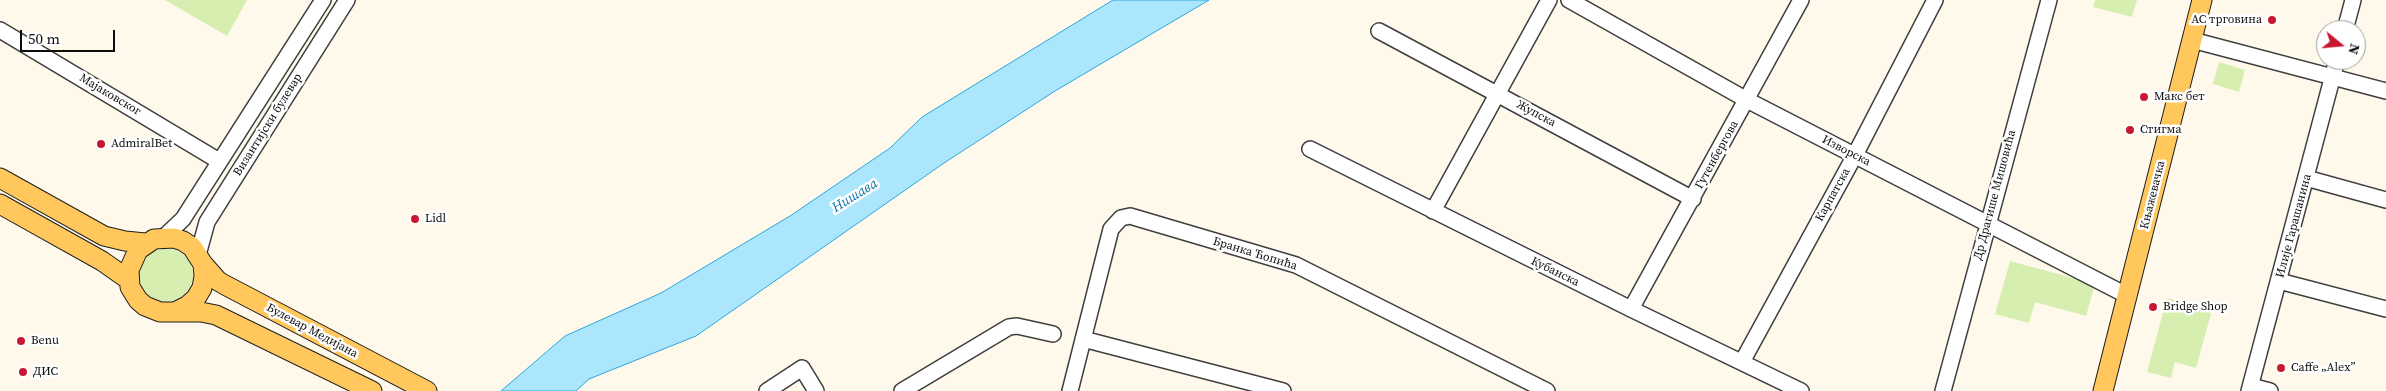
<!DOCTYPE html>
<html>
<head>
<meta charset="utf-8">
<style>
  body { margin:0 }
  #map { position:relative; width:2386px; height:391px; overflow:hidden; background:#fff9ec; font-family:"Source Serif 4",serif }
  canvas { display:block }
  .north { position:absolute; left:2316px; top:20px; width:50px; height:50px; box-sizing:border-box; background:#fff; border:1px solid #9e9e9e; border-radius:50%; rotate:107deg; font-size:14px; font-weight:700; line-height:20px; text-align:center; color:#0c0c0c }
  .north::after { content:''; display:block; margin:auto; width:18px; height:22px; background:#ca1731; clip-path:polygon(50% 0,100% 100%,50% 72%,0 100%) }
  .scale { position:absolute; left:20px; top:30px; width:95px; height:22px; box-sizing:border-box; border:2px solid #0c0c0c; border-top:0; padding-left:6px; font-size:15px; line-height:18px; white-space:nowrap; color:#0c0c0c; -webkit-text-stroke:4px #fff; paint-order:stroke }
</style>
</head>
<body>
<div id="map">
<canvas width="2386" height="391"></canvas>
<div class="north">N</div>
<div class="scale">50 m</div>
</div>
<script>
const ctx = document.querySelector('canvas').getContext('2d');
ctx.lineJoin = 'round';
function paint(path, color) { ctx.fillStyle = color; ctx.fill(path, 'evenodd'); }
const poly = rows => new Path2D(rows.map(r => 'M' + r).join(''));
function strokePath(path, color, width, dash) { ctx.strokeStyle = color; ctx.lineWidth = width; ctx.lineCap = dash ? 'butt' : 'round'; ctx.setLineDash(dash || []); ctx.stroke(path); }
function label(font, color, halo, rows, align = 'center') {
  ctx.font = font + ' "Source Serif 4",serif'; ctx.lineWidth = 5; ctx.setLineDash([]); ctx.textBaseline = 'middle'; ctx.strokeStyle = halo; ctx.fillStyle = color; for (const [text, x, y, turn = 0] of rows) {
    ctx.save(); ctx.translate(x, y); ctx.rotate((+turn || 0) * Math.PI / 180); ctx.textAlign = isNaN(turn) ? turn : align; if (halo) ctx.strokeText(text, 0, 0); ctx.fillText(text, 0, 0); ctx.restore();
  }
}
paint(poly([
  [165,0,247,0,227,36],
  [2095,0,2137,0,2132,17,2093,7],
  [2219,62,2245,70,2239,92,2213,84],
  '139 275a27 27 0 1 1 54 0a27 27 0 1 1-54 0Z',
  [2010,261,2095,284,2086,316,2035,302,2029,323,1995,314],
  [2167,298,2212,310,2196,368,2175,362,2171,378,2147,372]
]), '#d7eeb1');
const water = poly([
  [1113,0,1209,0,1055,91,944,163,696,336,589,379,576,391,501,391,565,336,661,293,790,216,890,148,922,117,1113,0]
]);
paint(water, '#abe6fc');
strokePath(water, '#2aa6db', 1);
const minor = poly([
  [1569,0,1747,100,2128,296],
  [0,30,219,161],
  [2345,30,2353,0],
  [1379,31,1693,199],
  [2192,40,2386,91],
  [1310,149,1631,309,1801,391],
  [2306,178,2386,200],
  [1433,211,1549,0],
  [164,237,183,219,323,0],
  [198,255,207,222,347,0],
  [2279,281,2386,309],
  [1631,309,1801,0],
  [1083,339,1283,391],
  [1742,362,1855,155,1935,0],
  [2251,386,2270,391],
  [767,391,802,368,816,391],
  [902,391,1009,327,1017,326,1053,334],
  [1070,391,1111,229,1121,218,1130,216,1296,265,1547,391],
  [1943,391,2049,0],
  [2249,391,2337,60]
]);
const major = poly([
  [0,178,104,236,125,241,145,243],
  [0,204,102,261,129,280],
  [203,264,218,281,225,285,427,391],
  [177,311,187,306,196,298,202,288,204,276,203,264,192,247,183,241,174,238,154,239,138,250,129,270,130,287,138,300,145,306,160,312,201,312,216,315,372,391],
  [2103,391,2202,0]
]);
strokePath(minor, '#3f3f3f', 18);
strokePath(major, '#1d1d1d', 21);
strokePath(minor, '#fff', 15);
strokePath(major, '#ffc75c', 19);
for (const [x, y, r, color] of [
  [2272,20,5,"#ca1731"],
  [2144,97,5,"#ca1731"],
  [2130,130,5,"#ca1731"],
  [101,144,5,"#ca1731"],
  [415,219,5,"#ca1731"],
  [2153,307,5,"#ca1731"],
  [21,341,5,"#ca1731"],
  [2281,368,5,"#ca1731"],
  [23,372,5,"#ca1731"]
]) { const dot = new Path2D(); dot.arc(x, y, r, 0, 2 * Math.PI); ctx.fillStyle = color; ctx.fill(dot); strokePath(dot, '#fff', 2); }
label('12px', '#0c0c0c', '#fff', [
  ["АС трговина",2262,20,"right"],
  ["Макс бет",2154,97],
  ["Стигма",2140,130],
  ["AdmiralBet",111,144],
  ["Lidl",425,219],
  ["Bridge Shop",2163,307],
  ["Benu",31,341],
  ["Caffe „Alex”",2291,368],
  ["ДИС",33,372]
], 'left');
label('12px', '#0c0c0c', '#fff', [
  ["Мајаковског",110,95,31],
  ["Жупска",1536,114,28],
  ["Византијски булевар",268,125,-58],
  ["Изворска",1846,151,27],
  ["Гутенбергова",1717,155,-61],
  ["Карпатска",1833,195,-61],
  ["Др Драгише Мишовића",1995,195,-75],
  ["Књажевачка",2153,195,-76],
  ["Илије Гарашанина",2294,226,-75],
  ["Бранка Ћопића",1255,254,17],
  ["Кубанска",1555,272,26],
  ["Булевар Медијана",312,331,28]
]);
label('italic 14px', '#0a74aa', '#fff', [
  ["Нишава",855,196,-32]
]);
</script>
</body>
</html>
